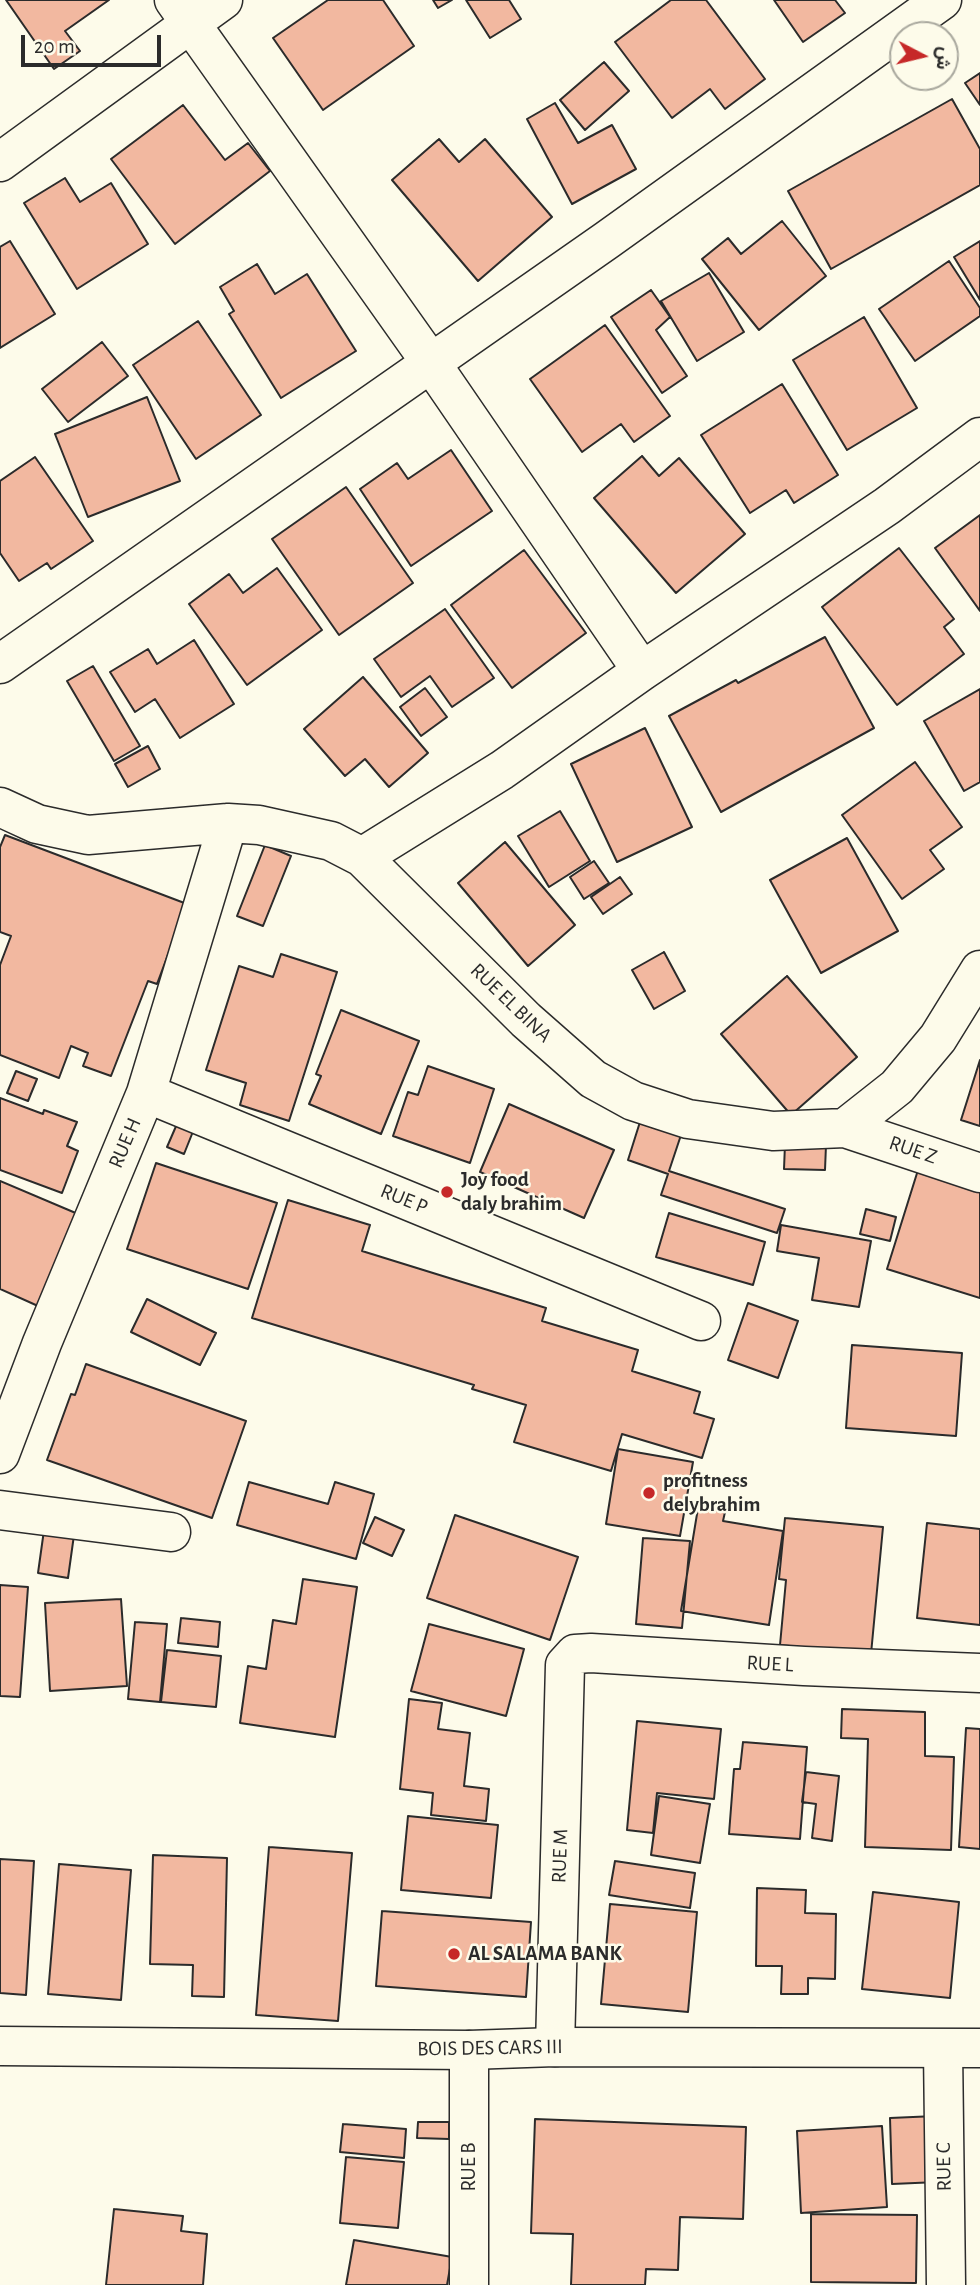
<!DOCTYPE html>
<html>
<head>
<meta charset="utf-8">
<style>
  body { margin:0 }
  #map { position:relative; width:980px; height:2285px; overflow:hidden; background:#fdfbea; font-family:"Alegreya Sans",Vazirmatn,sans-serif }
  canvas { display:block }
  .north { position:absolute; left:889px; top:21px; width:70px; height:70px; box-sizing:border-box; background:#fdfbea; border:2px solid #a9a89e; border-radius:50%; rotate:97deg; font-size:19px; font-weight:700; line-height:28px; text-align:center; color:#2b2b2b }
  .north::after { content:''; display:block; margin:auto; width:24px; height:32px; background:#c62828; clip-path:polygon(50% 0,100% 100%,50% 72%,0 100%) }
  .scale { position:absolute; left:21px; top:35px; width:140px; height:32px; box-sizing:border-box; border:4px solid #2b2b2b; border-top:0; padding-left:9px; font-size:21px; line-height:24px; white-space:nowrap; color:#2b2b2b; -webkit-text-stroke:5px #fdfbea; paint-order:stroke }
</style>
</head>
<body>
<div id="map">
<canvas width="980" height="2285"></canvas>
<div class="north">ش</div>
<div class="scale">20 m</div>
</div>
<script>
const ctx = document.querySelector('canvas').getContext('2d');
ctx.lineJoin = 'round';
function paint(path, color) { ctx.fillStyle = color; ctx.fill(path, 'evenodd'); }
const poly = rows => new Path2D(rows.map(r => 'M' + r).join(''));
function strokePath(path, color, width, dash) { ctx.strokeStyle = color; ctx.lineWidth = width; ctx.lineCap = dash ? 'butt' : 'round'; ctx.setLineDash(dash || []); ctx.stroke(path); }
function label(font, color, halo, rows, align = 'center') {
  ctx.font = font + ' "Alegreya Sans",sans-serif'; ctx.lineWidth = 5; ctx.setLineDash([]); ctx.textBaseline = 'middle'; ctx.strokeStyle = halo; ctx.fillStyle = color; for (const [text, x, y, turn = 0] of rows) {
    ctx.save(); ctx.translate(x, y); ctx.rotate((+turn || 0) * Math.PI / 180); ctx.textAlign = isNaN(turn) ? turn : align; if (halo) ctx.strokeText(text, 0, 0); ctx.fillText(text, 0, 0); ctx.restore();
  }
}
const building = poly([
  [6,0,109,0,65,31,80,51,54,69,6,0],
  [328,0,383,0,414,46,323,110,273,38,328,0],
  [433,0,452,0,438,8,433,0],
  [466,0,509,0,521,19,490,38,466,0],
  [671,0,706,0,765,79,725,109,710,89,672,118,615,42,671,0],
  [774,0,835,0,845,13,803,42,774,0],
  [604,62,629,91,585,130,560,100,604,62],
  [980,73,980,105,965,83,980,73],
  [952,99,980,149,980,185,831,269,788,191,952,99],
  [555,103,578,143,612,125,636,169,572,204,527,119,555,103],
  [183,105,225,160,248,143,270,171,175,244,111,159,183,105],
  [439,139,459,162,485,139,552,217,478,281,392,180,439,139],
  [65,178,80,202,111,183,148,244,77,289,24,203,65,178],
  [782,221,826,276,759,330,702,259,728,238,741,254,782,221],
  [10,241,55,314,0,348,0,247,10,241],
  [980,241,980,300,954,257,980,241],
  [949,261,980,308,980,316,915,361,879,309,949,261],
  [257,264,275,294,307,274,356,351,281,398,229,314,234,311,220,287,257,264],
  [709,273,744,332,697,361,661,301,709,273],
  [651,290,670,317,656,330,687,376,662,393,611,317,651,290],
  [864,317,917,408,847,450,793,360,864,317],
  [198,321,261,415,196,459,133,365,198,321],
  [605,325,670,416,634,442,621,424,582,452,530,379,605,325],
  [102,342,128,376,68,422,42,389,102,342],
  [782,384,838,475,794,503,786,490,750,513,701,435,782,384],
  [147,397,180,481,88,517,55,434,147,397],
  [451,450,492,511,411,566,360,489,397,463,408,479,451,450],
  [642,456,659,476,679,458,745,534,676,593,594,498,642,456],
  [35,457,93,541,51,569,47,563,19,581,0,553,0,481,35,457],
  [346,487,413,583,339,635,272,539,346,487],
  [980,515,980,611,935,548,980,515],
  [899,548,954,619,944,627,964,654,897,705,822,607,899,548],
  [524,550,586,633,512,688,451,605,524,550],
  [277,568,322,630,247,685,189,604,229,574,243,593,277,568],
  [445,609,494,678,452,707,430,676,401,697,374,659,445,609],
  [825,637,874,728,721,812,669,716,736,680,738,683,825,637],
  [194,640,234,704,180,738,155,699,135,712,110,672,148,649,157,664,194,640],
  [93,666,140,746,114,761,67,681,93,666],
  [363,677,428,753,389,787,365,759,345,776,304,729,363,677],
  [425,688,447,717,421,736,400,707,425,688],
  [980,689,980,782,964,791,924,721,980,689],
  [645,728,692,827,617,862,571,764,645,728],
  [148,746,160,769,128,787,115,764,148,746],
  [915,762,962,827,930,850,944,869,902,899,842,815,915,762],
  [560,811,590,861,549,887,518,836,560,811],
  [5,835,187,904,157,984,148,981,111,1076,83,1066,88,1053,71,1046,59,1078,0,1055,0,965,11,936,0,932,0,847,5,835],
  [847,838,898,931,821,973,770,880,847,838],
  [505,842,575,925,528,966,458,883,505,842],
  [265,845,291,856,263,926,237,916,265,845],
  [594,861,609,883,584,899,570,877,594,861],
  [620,877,632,894,603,914,591,897,620,877],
  [664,952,685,991,654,1009,632,970,664,952],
  [281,954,337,972,289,1121,240,1105,246,1083,206,1070,239,966,273,977,281,954],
  [787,976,857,1057,791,1115,721,1034,787,976],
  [341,1010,419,1041,381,1134,309,1104,321,1076,316,1074,341,1010],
  [980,1060,980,1126,961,1120,980,1060],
  [428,1066,494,1089,470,1163,393,1136,408,1092,418,1095,428,1066],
  [16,1071,37,1079,28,1101,7,1093,16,1071],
  [0,1098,43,1114,44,1110,77,1122,67,1146,78,1151,62,1193,0,1170,0,1098],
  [509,1104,614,1150,584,1218,480,1172,509,1104],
  [645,1106,686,1120,669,1171,785,1209,777,1233,661,1195,668,1174,628,1160,645,1106],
  [180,1117,196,1124,184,1154,167,1147,180,1117],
  [785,1144,826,1145,825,1170,784,1169,785,1144],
  [156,1163,277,1203,248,1289,127,1249,156,1163],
  [918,1170,980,1190,980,1298,887,1269,918,1170],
  [0,1181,78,1214,38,1306,0,1289,0,1181],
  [288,1200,370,1225,362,1251,546,1308,542,1321,638,1350,632,1371,700,1392,694,1413,714,1419,702,1458,622,1434,611,1471,514,1442,526,1405,472,1389,474,1385,252,1318,288,1200],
  [866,1209,896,1217,890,1241,860,1234,866,1209],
  [669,1213,765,1242,753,1285,656,1257,669,1213],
  [781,1225,871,1241,859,1307,812,1300,819,1258,777,1251,781,1225],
  [147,1299,216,1333,200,1365,131,1332,147,1299],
  [748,1303,798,1321,778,1378,728,1360,748,1303],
  [852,1345,962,1353,956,1436,846,1428,852,1345],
  [86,1364,246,1421,212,1518,47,1460,71,1394,75,1395,86,1364],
  [618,1449,693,1462,680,1536,606,1524,618,1449],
  [249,1482,328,1504,335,1482,374,1494,356,1559,237,1525,249,1482],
  [698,1508,725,1512,723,1521,783,1531,769,1625,681,1611,698,1508],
  [455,1515,578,1557,550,1640,427,1598,455,1515],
  [375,1517,404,1530,392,1556,363,1543,375,1517],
  [785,1518,883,1527,871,1654,780,1645,786,1580,779,1579,785,1518],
  [927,1523,980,1529,980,1625,917,1618,927,1523],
  [44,1530,74,1535,68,1578,38,1573,44,1530],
  [643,1538,690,1541,682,1628,636,1624,643,1538],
  [303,1579,357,1587,335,1737,240,1723,248,1666,266,1669,273,1620,296,1624,303,1579],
  [0,1585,28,1587,20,1697,0,1696,0,1585],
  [121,1599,127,1686,50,1691,45,1603,121,1599],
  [181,1618,220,1622,218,1647,178,1643,181,1618],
  [135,1622,167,1624,160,1702,128,1699,135,1622],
  [429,1624,524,1649,506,1716,411,1691,429,1624],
  [167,1650,221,1656,216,1707,161,1702,167,1650],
  [409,1699,442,1703,438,1729,470,1733,464,1786,489,1789,486,1821,431,1815,433,1793,400,1789,409,1699],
  [842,1709,925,1712,925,1756,954,1757,951,1850,865,1847,868,1739,841,1738,842,1709],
  [637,1721,721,1729,714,1799,657,1793,653,1833,627,1830,637,1721],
  [966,1728,980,1729,980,1849,959,1847,966,1728],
  [743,1742,807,1747,800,1839,729,1834,734,1769,740,1769,743,1742],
  [806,1772,839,1776,832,1841,812,1838,816,1804,802,1802,806,1772],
  [659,1796,710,1804,700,1863,651,1855,659,1796],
  [408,1816,498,1825,491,1898,401,1890,408,1816],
  [269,1847,352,1853,338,2021,256,2015,269,1847],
  [153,1855,227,1858,224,1997,192,1996,193,1965,150,1964,153,1855],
  [0,1859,34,1861,26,1995,0,1993,0,1859],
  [615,1861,695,1873,690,1908,609,1895,615,1861],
  [59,1864,131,1870,121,2000,48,1994,59,1864],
  [757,1888,806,1890,805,1913,836,1914,835,1979,808,1978,808,1994,781,1994,782,1966,756,1966,757,1888],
  [873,1892,959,1902,950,1998,862,1989,873,1892],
  [610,1904,697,1912,688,2012,601,2004,610,1904],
  [382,1911,531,1922,526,1997,376,1986,382,1911],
  [936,2116,938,2182,892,2184,890,2118,936,2116],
  [535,2119,746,2127,743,2219,680,2217,678,2270,646,2269,645,2285,571,2285,573,2234,531,2233,535,2119],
  [418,2122,449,2122,449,2139,417,2138,418,2122],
  [343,2124,406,2129,404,2158,340,2152,343,2124],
  [882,2126,887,2207,801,2213,797,2131,882,2126],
  [346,2157,404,2162,398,2228,340,2223,346,2157],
  [114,2209,183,2216,181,2231,207,2234,203,2285,106,2285,114,2209],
  [811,2214,917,2215,916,2283,811,2282,811,2214],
  [354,2240,452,2257,447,2285,346,2285,354,2240]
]);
paint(building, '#f2b8a0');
strokePath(building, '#2b2b2b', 2);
const minor = poly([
  [174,0,431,363,642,671],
  [0,162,223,0],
  [0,664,607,240,942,0],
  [0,807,37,824,88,835,228,823,259,825,331,841,362,857,526,1020,593,1079,633,1101,688,1119,773,1131,845,1128,897,1087,938,1038,980,970],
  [362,857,502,770,642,671,887,506,980,437],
  [146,1093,701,1321],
  [845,1128,980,1173],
  [0,1454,42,1343,146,1093,228,823],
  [0,1510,171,1532],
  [555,2047,565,1665,575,1654,591,1653,804,1666,980,1673],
  [943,2049,946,2285],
  [469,2050,469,2285]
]);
const tertiary = poly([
  [0,2046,469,2050,555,2047,980,2048]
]);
strokePath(minor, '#2b2b2b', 41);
strokePath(tertiary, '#2b2b2b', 41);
strokePath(minor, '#fdfbea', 38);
strokePath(tertiary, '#fdfbea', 38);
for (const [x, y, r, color] of [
  [447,1192,7,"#c62828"],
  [649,1493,7,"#c62828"],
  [454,1954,7,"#c62828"]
]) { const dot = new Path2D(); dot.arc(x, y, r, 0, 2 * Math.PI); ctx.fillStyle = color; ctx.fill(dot); strokePath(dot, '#fdfbea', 2.5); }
label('21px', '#2b2b2b', '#fdfbea', [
  ["RUE EL BINA",511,1003,44],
  ["RUE H",125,1143,-67],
  ["RUE Z",913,1150,19],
  ["RUE P",404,1199,22],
  ["RUE L",770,1664,3],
  ["RUE M",560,1856,-88],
  ["BOIS DES CARS III",490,2048,-1],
  ["RUE B",469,2167,-90],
  ["RUE C",944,2167,-91]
]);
label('bold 21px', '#2b2b2b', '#fdfbea', [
  ["Joy food",461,1180],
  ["daly brahim",461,1204],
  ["profitness",663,1481],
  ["delybrahim",663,1505],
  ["AL SALAMA BANK",468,1954]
], 'left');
</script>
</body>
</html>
